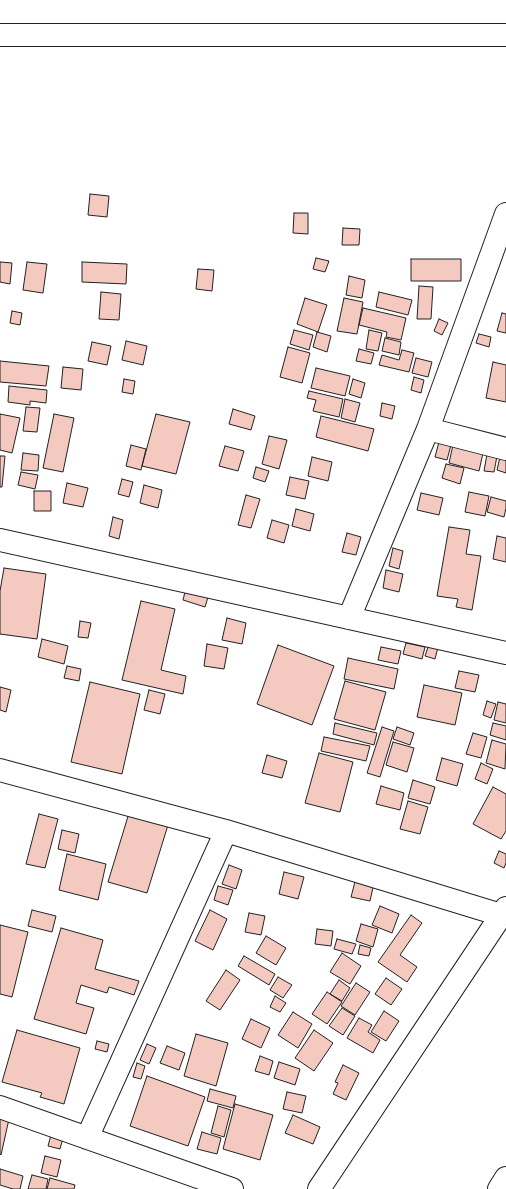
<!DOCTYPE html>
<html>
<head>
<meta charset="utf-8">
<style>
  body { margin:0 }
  canvas { display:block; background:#fff }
</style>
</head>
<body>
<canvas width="506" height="1189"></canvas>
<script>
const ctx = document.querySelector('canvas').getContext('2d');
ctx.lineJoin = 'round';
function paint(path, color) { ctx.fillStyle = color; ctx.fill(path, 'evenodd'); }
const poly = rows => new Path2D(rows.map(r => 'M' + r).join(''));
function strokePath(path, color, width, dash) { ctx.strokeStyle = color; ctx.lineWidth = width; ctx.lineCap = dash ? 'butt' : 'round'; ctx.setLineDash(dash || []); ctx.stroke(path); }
const building = poly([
  [90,194,109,196,107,217,88,215,90,194],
  [294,213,308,213,308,234,293,233,294,213],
  [343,228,360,229,359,245,342,245,343,228],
  [316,258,329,261,325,272,313,269,316,258],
  [411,259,461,259,461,281,411,281,411,259],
  [0,262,12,263,10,284,0,282,0,262],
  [27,262,47,264,43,293,23,290,27,262],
  [82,262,127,264,126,284,82,282,82,262],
  [198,269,214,270,212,291,196,289,198,269],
  [349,276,365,280,362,298,346,295,349,276],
  [419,286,433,287,431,319,417,319,419,286],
  [101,292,121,294,119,320,99,319,101,292],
  [379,292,412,300,408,315,376,307,379,292],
  [305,298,327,305,318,332,297,324,305,298],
  [344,298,363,302,357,334,337,331,344,298],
  [363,308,406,318,401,340,386,337,387,332,359,325,363,308],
  [12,311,22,313,20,325,10,323,12,311],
  [502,313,506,314,506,333,497,331,502,313],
  [439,319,448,323,442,335,434,331,439,319],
  [294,330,313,335,309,350,290,344,294,330],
  [369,330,382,333,378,351,366,349,369,330],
  [317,332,331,336,327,352,313,347,317,332],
  [479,334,491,337,489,347,476,343,479,334],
  [385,338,401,342,399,355,382,351,385,338],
  [126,341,147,346,143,365,122,360,126,341],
  [92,342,111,346,107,365,88,361,92,342],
  [288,347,310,353,302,383,280,377,288,347],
  [359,349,374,353,371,364,356,361,359,349],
  [402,350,414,353,409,372,379,365,382,355,399,360,402,350],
  [416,358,432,362,428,377,412,373,416,358],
  [0,361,49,366,46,386,0,382,0,361],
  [493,362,506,365,506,402,486,398,493,362],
  [63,367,83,369,81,390,61,388,63,367],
  [316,368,350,376,345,396,311,388,316,368],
  [414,377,424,380,421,393,411,390,414,377],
  [124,379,135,381,133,394,122,392,124,379],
  [353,379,365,383,361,398,349,394,353,379],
  [9,386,47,390,46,403,30,401,30,405,8,402,9,386],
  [309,391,343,399,339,417,313,411,316,400,307,398,309,391],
  [345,399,360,403,355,422,341,418,345,399],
  [382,403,395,406,392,419,380,416,382,403],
  [26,407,40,408,37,432,23,431,26,407],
  [233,409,255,416,251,430,229,424,233,409],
  [0,414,20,418,12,453,0,450,0,414],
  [54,414,74,418,63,472,43,468,54,414],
  [156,414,190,422,176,474,142,466,156,414],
  [321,416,374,429,368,451,316,437,321,416],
  [269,436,287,440,279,469,262,464,269,436],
  [439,442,451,445,447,460,435,457,439,442],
  [131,445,146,449,141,470,126,466,131,445],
  [453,445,483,453,479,471,449,463,453,445],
  [225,446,244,451,238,471,219,466,225,446],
  [23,453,39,455,38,471,21,470,23,453],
  [487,454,497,456,494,472,484,471,487,454],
  [0,456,5,456,2,487,0,487,0,456],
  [312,457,332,462,328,481,308,476,312,457],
  [500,457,506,459,506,473,497,470,500,457],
  [446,464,464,468,460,484,442,478,446,464],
  [256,467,269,471,265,482,253,478,256,467],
  [21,472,38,475,35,489,18,485,21,472],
  [290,477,309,481,305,499,286,495,290,477],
  [122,479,133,482,129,497,118,494,122,479],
  [67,483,88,488,83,507,63,503,67,483],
  [144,485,162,490,158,508,140,503,144,485],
  [34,491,51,491,51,511,34,511,34,491],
  [469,492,489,496,485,516,465,512,469,492],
  [421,493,443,498,439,515,417,510,421,493],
  [246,495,260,499,251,528,238,525,246,495],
  [491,497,506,501,506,508,504,517,487,512,491,497],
  [296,509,314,514,310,531,292,526,296,509],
  [113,517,123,520,119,539,109,536,113,517],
  [272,520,289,525,284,543,267,538,272,520],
  [449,527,470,530,466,554,481,556,472,610,456,607,458,599,437,596,449,527],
  [347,533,361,537,356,555,342,552,347,533],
  [497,536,506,538,506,562,493,559,497,536],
  [393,548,403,551,399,569,389,566,393,548],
  [4,568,46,574,37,639,0,634,0,591,4,568],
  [386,570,403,574,399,592,383,588,386,570],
  [186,588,209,594,205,607,183,600,186,588],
  [141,601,175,609,161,670,186,676,183,694,122,680,141,601],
  [227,618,246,623,242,644,222,640,227,618],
  [80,621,91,623,88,638,78,637,80,621],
  [42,639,68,646,64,664,38,657,42,639],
  [406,643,425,647,422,659,403,654,406,643],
  [207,644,228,648,224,669,204,666,207,644],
  [429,644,438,647,435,659,425,656,429,644],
  [278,645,334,666,312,725,257,704,278,645],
  [381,647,401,651,398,664,378,660,381,647],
  [348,658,398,669,394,689,344,679,348,658],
  [67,666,81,669,79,681,64,678,67,666],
  [459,671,479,675,475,692,455,688,459,671],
  [345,681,386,692,375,730,334,719,345,681],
  [90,682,140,694,122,774,71,762,90,682],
  [424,685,462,693,455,725,417,717,424,685],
  [0,687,11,690,6,712,0,710,0,687],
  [149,690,165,694,160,714,144,710,149,690],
  [487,701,496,704,491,718,483,715,487,701],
  [498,702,506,704,506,723,494,720,498,702],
  [335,723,377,733,374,745,333,734,335,723],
  [493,723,506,726,506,740,490,735,493,723],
  [382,727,394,731,380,777,367,773,382,727],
  [397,727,414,733,410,745,393,739,397,727],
  [473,733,487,737,481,758,466,754,473,733],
  [324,737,370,746,366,761,321,751,324,737],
  [492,740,506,744,505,769,486,763,492,740],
  [393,742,414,748,407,772,386,765,393,742],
  [319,753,353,762,340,812,305,803,319,753],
  [267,755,287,761,282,778,262,773,267,755],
  [442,758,463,764,457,786,436,780,442,758],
  [481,763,493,769,487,784,475,779,481,763],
  [413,780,435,787,430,804,408,798,413,780],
  [381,786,404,793,400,810,376,804,381,786],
  [493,787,506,794,506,831,501,839,473,824,493,787],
  [408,801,428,807,420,834,400,829,408,801],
  [129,813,168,825,147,893,108,882,129,813],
  [39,814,58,819,45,868,26,864,39,814],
  [62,830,79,834,75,853,58,849,62,830],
  [499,851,506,854,506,863,504,868,494,863,499,851],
  [67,854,106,864,98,900,59,890,67,854],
  [229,865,242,870,236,889,222,884,229,865],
  [284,872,304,877,298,899,279,894,284,872],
  [356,878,374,883,370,901,351,897,356,878],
  [218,886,233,890,228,905,214,900,218,886],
  [380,906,399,914,392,933,372,925,380,906],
  [32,910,56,916,52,932,28,926,32,910],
  [210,910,227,919,213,950,195,941,210,910],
  [249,913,265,916,261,935,245,932,249,913],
  [411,915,422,923,400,955,417,967,407,982,378,962,411,915],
  [361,924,378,929,373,947,356,941,361,924],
  [0,925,28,932,12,997,0,994,0,925],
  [61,928,103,940,95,969,139,981,134,995,109,987,107,993,81,985,76,1003,94,1008,86,1034,34,1019,61,928],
  [317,929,333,931,331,946,315,944,317,929],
  [266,936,286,948,276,965,256,953,266,936],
  [337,939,356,944,352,954,334,949,337,939],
  [360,945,371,948,369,956,358,954,360,945],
  [342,953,361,966,350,984,330,972,342,953],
  [244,956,275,974,269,985,238,966,244,956],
  [226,970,240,980,220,1010,206,1001,226,970],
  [278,977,292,985,283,998,270,990,278,977],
  [386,978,402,989,391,1005,375,994,386,978],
  [339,980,350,988,342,1001,330,994,339,980],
  [356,983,370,992,355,1015,341,1006,356,983],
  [327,992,342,1002,327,1024,312,1014,327,992],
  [275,996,286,1003,280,1012,270,1007,275,996],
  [342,1008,355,1016,343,1035,329,1026,342,1008],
  [384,1011,399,1021,386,1041,371,1032,384,1011],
  [293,1012,312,1024,298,1048,278,1035,293,1012],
  [359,1018,372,1025,368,1032,380,1040,373,1053,347,1038,359,1018],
  [251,1019,270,1028,261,1048,242,1039,251,1019],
  [17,1030,80,1048,64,1104,40,1097,42,1093,2,1082,17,1030],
  [314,1030,333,1043,314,1071,295,1058,314,1030],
  [196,1034,228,1043,216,1086,184,1076,196,1034],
  [97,1041,109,1044,107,1052,95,1049,97,1041],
  [147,1044,156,1048,149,1064,140,1060,147,1044],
  [167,1046,185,1053,179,1070,160,1063,167,1046],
  [260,1056,273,1061,269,1075,255,1071,260,1056],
  [279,1062,300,1069,295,1085,274,1078,279,1062],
  [137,1063,145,1066,141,1079,133,1077,137,1063],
  [343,1065,359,1073,346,1100,333,1094,338,1083,335,1082,343,1065],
  [147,1076,205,1097,188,1146,130,1126,147,1076],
  [210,1089,236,1096,233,1108,207,1101,210,1089],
  [287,1092,306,1096,302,1113,283,1109,287,1092],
  [235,1104,273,1115,260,1160,223,1149,235,1104],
  [218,1106,231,1110,224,1137,211,1133,218,1106],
  [293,1115,320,1127,313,1144,285,1133,293,1115],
  [0,1117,9,1119,1,1155,0,1154,0,1117],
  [52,1131,64,1134,60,1149,48,1146,52,1131],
  [202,1132,221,1138,217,1154,197,1149,202,1132],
  [45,1156,61,1160,57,1177,41,1173,45,1156],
  [0,1169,23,1176,20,1189,13,1189,0,1185,0,1169],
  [32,1175,48,1179,46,1189,28,1189,32,1175],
  [50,1178,75,1185,74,1189,47,1189,50,1178]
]);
paint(building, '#f3c9c0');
strokePath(building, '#222', 1);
const minor = poly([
  [0,35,506,35],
  [428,429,506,449],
  [0,540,506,653],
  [349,618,428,429,506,214],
  [0,770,226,831,501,915],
  [0,1107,232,1189],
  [87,1138,226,831],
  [319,1189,506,908],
  [499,1189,506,1178]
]);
strokePath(minor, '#222', 24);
strokePath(minor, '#fff', 22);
</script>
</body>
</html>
